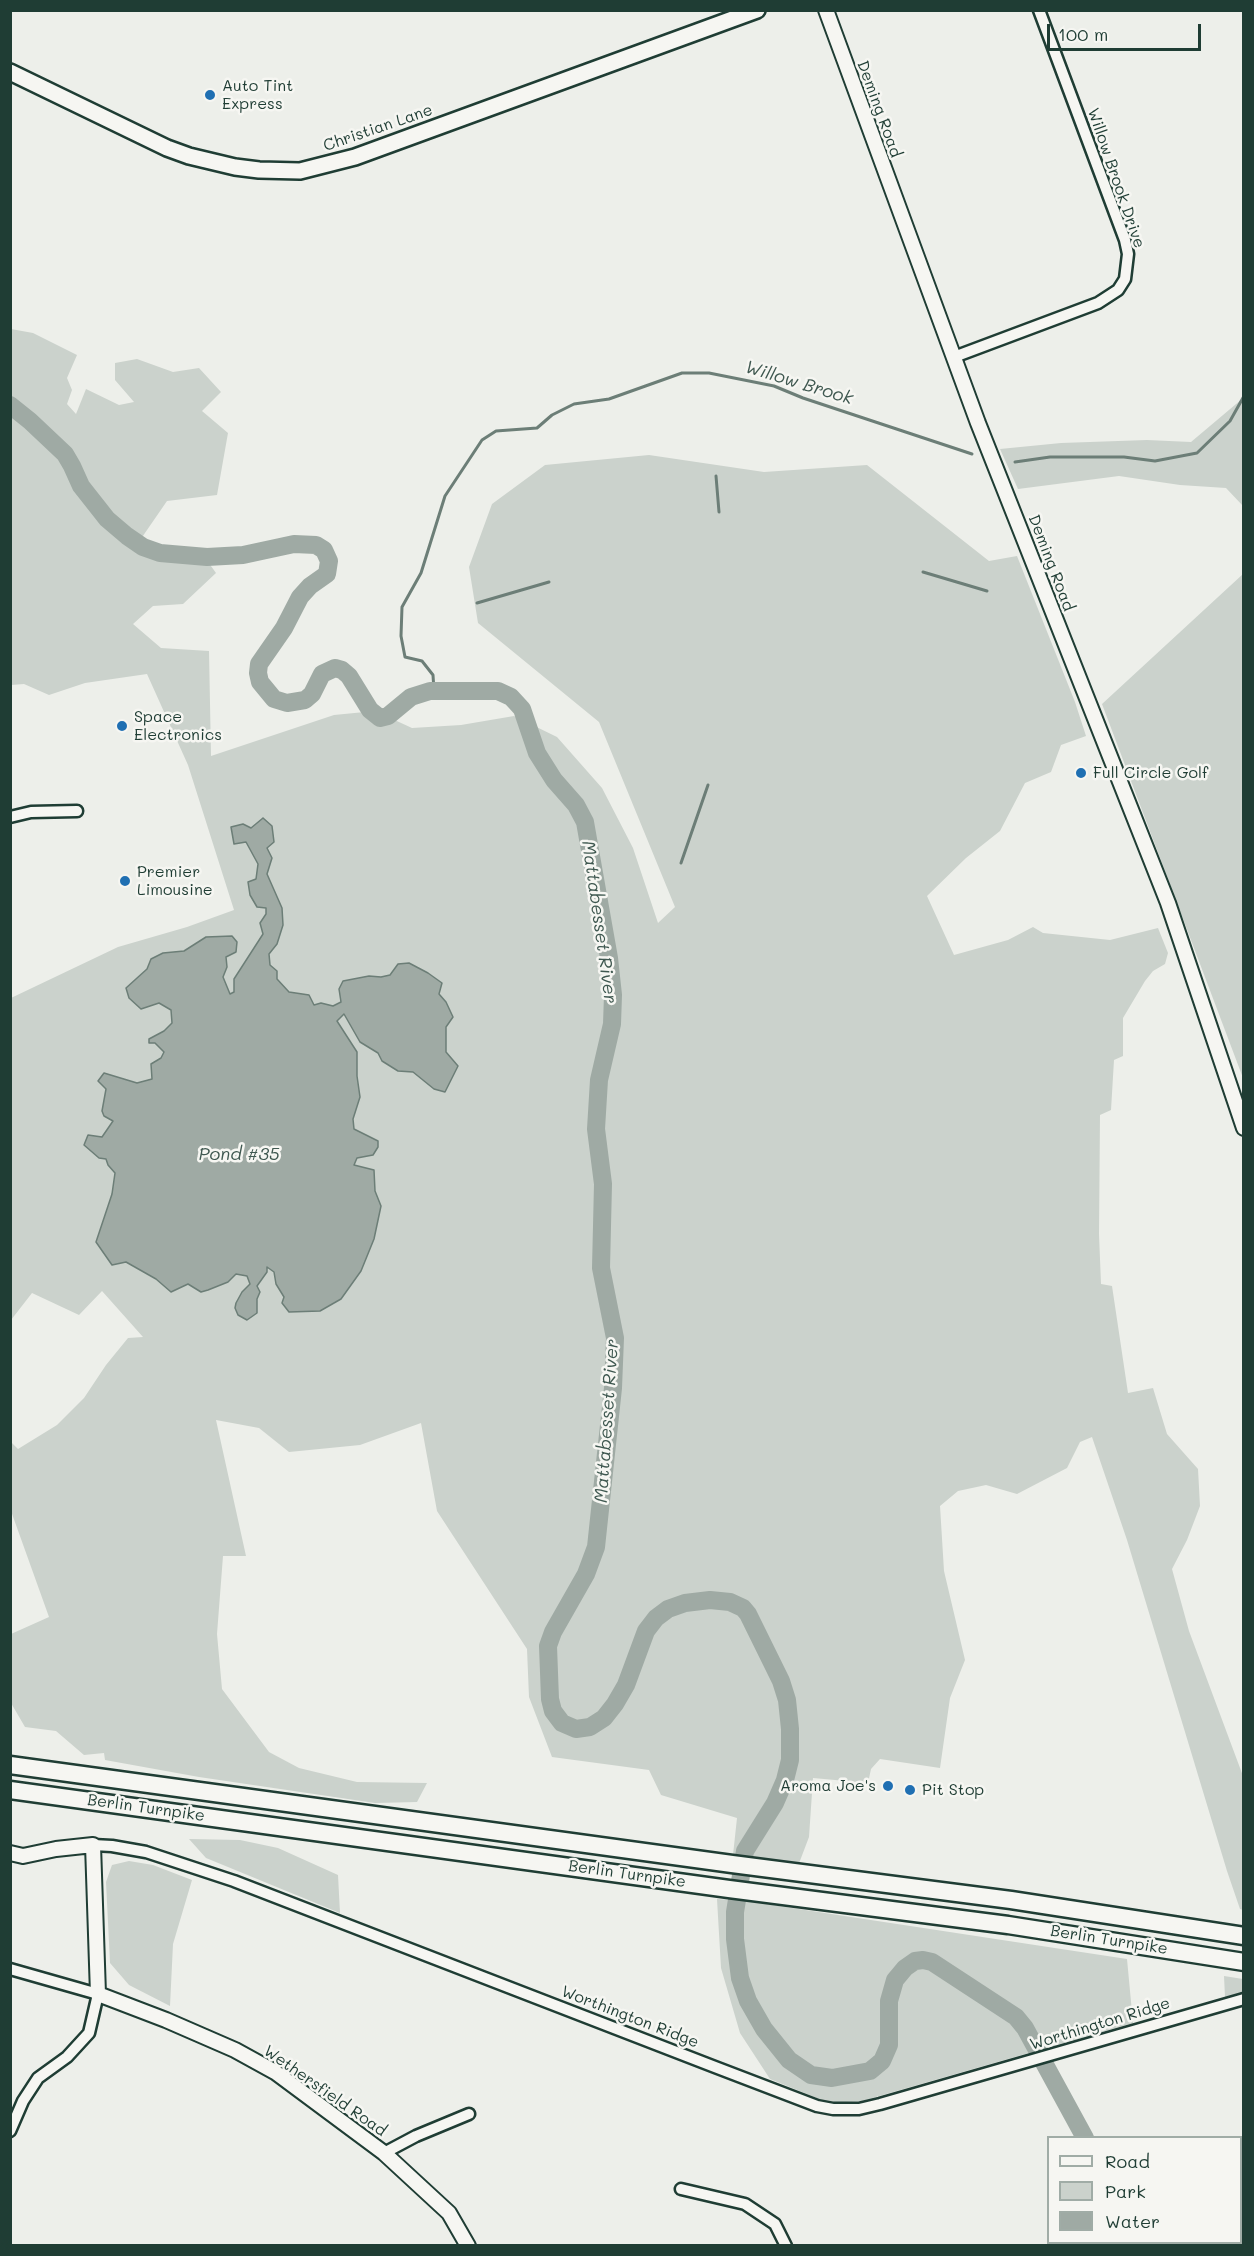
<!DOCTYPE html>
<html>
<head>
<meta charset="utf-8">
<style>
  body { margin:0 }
  #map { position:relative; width:1254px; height:2256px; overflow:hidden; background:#edefea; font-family:Mali,sans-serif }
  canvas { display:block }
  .frame { position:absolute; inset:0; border:12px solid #1f3d34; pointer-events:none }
  .legend { position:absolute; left:1047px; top:2136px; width:195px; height:108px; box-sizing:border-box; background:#f6f6f2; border:2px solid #a0aca6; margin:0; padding:8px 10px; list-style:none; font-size:18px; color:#1f3d34 }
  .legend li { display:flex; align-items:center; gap:12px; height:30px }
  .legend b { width:30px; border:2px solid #a0aca6 }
  .scale { position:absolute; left:1047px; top:24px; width:154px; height:27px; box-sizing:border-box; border:3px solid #1f3d34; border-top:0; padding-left:8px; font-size:18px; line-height:21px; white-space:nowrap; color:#1f3d34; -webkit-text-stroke:4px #f6f6f2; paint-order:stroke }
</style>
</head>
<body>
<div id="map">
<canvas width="1254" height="2256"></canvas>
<div class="frame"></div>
<ul class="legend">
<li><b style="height:8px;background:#f6f6f2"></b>Road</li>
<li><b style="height:16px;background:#cbd2cc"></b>Park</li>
<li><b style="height:16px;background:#9faaa4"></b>Water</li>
</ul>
<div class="scale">100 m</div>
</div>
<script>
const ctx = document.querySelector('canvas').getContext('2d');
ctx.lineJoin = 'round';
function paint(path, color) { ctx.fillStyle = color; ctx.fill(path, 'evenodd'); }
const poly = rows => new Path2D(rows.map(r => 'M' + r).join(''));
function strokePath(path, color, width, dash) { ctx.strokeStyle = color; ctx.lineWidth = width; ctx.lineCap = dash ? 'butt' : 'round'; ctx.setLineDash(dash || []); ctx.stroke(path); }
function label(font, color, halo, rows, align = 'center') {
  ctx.font = font + ' Mali,sans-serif'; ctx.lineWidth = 5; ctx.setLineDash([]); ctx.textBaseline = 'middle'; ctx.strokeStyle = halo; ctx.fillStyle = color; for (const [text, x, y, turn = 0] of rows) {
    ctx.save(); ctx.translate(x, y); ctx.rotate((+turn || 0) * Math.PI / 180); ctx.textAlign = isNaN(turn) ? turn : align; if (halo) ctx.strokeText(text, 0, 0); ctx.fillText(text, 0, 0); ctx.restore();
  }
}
paint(poly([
  [11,329,33,333,77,355,67,378,72,390,67,404,76,414,86,389,119,405,134,402,115,380,115,363,137,359,173,372,199,368,221,392,202,411,228,433,217,495,167,501,136,546,206,559,216,573,183,604,153,606,133,624,161,648,209,651,211,756,334,715,375,711,412,728,461,725,514,716,557,737,602,788,633,848,658,923,675,907,599,722,478,623,469,567,492,504,545,465,649,455,764,472,867,465,989,561,1017,556,1075,702,1086,736,1061,745,1051,772,1025,783,1000,831,966,858,927,896,954,955,1008,940,1033,927,1043,933,1110,940,1158,928,1168,953,1165,964,1153,971,1145,981,1123,1018,1123,1056,1114,1060,1111,1110,1100,1115,1099,1234,1101,1284,1112,1286,1128,1393,1153,1388,1167,1434,1198,1469,1200,1506,1187,1540,1172,1569,1189,1631,1243,1776,1243,1910,1240,1909,1227,1871,1127,1540,1092,1437,1080,1442,1067,1468,1017,1494,986,1485,958,1491,940,1506,944,1571,965,1660,950,1698,940,1768,880,1759,871,1769,868,1783,813,1778,809,1837,798,1866,733,1855,737,1818,661,1795,649,1770,552,1757,529,1697,527,1649,437,1511,421,1423,360,1445,289,1452,259,1428,216,1420,246,1556,223,1556,217,1634,222,1689,269,1752,299,1768,357,1782,427,1783,417,1802,375,1803,199,1777,105,1760,104,1753,84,1755,56,1731,25,1727,11,1703,11,1634,49,1617,11,1511,11,1442,18,1449,57,1425,84,1398,106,1365,128,1338,143,1337,102,1291,79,1315,32,1293,11,1320,11,998,118,947,187,927,234,910,188,765,147,674,85,683,49,695,24,684,11,685],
  [1243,391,1243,506,1226,488,1180,485,1119,476,1018,489,1000,449,1061,443,1147,440,1191,442,1242,399],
  [1243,574,1243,1078,1102,704],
  [189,1839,240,1840,278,1848,338,1875,340,1913,206,1858],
  [129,1861,153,1865,192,1880,173,1944,170,2006,129,1985,110,1963,106,1882,112,1865],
  [717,1899,746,1901,1127,1959,1133,2023,862,2101,829,2103,770,2079,740,2033,721,1968],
  [1224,1976,1243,1979,1243,1994,1225,1997]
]), '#cbd2cc');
const water = poly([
  [263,818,272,826,274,842,267,848,272,858,267,874,282,908,283,925,277,944,269,954,270,965,277,971,277,979,289,992,309,995,314,1005,321,1003,333,1006,341,1002,339,989,343,981,369,976,381,977,390,975,398,964,409,963,428,973,442,983,439,994,446,1002,453,1017,446,1027,446,1052,458,1066,445,1092,434,1089,413,1072,398,1071,382,1061,378,1053,360,1042,344,1014,337,1021,357,1052,357,1076,360,1097,353,1119,354,1129,378,1141,378,1147,373,1155,357,1158,354,1165,374,1170,375,1191,381,1206,374,1239,361,1271,341,1299,320,1311,289,1312,282,1303,284,1297,276,1284,274,1272,267,1267,267,1272,257,1286,260,1292,257,1299,257,1313,247,1320,238,1315,235,1308,236,1303,242,1292,250,1284,247,1276,236,1274,228,1282,208,1290,201,1292,188,1284,171,1292,156,1279,126,1262,112,1265,96,1242,112,1194,115,1173,108,1165,106,1159,99,1158,84,1145,88,1135,102,1137,113,1121,104,1116,102,1111,106,1089,98,1081,104,1073,137,1083,152,1079,151,1064,161,1058,164,1052,155,1043,149,1043,149,1039,164,1031,172,1023,171,1010,159,1003,141,1009,129,998,126,988,147,969,151,959,163,953,184,951,206,937,232,936,237,942,236,952,226,957,227,967,223,977,230,994,234,992,234,979,263,934,260,923,266,914,266,908,257,907,250,895,248,882,256,879,258,864,246,842,234,844,231,827,243,824,251,828,263,818]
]);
paint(water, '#9faaa4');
strokePath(water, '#6c7e77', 1.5);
strokePath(poly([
  [1015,462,1050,457,1124,457,1155,461,1197,453,1230,421,1244,396],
  [716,476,719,512],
  [923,572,987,591],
  [477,603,549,582],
  [434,691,433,675,422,661,405,657,401,636,402,607,421,573,445,496,482,440,496,431,537,428,552,415,574,404,609,399,682,373,709,373,774,386,803,398,972,454],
  [681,863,708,785]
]), '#6c7e77', 3);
strokePath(poly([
  [10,405,30,421,65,454,72,466,81,486,107,519,127,536,143,547,160,553,207,557,243,555,294,544,316,545,324,550,329,561,327,574,310,586,300,597,284,628,259,664,258,673,260,682,274,699,287,703,305,700,312,694,322,674,335,668,342,670,349,676,370,710,380,718,388,716,411,697,430,691,498,691,511,697,522,709,537,753,554,780,576,805,585,822,609,958,613,995,612,1024,599,1080,596,1129,603,1184,601,1268,615,1338,613,1388,596,1547,586,1574,553,1632,548,1646,550,1699,553,1711,562,1723,576,1729,590,1727,604,1718,615,1704,626,1685,646,1631,656,1618,668,1609,685,1603,710,1600,730,1602,743,1608,748,1614,781,1681,787,1700,790,1729,790,1760,785,1780,775,1803,745,1851,735,1912,735,1939,740,1978,748,2001,764,2029,789,2060,811,2075,832,2078,870,2071,882,2061,889,2045,889,2001,895,1980,905,1968,915,1961,923,1960,932,1962,1016,2017,1025,2028,1085,2138],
  [1107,2242,1108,2246]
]), '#9faaa4', 18);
const minor = poly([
  [954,357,1098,303,1118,290,1125,279,1128,254,1125,240,1039,10],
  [10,817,31,812,77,811],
  [93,1845,112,1846,146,1852,234,1881,715,2067,817,2106,833,2109,859,2109,880,2104,1244,1999],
  [10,1969,98,1994,89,2033,67,2057,38,2078,23,2101,10,2131],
  [384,2153,416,2136,469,2114],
  [681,2189,745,2204,775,2224,786,2246]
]);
const tertiary = poly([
  [826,10,978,423,1168,903,1244,1128],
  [10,1853,23,1856,56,1849,93,1845,98,1994,166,2020,235,2050,275,2072,384,2153,449,2213,468,2246]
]);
const secondary = poly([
  [10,72,167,148,189,156,235,167,259,170,300,171,355,157,757,10]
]);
const trunk = poly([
  [10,1765,732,1864,1011,1900,1244,1936],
  [10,1790,729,1889,1008,1925,1244,1962]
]);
strokePath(minor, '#1f3d34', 15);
strokePath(tertiary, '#1f3d34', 18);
strokePath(secondary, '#1f3d34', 20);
strokePath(trunk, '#1f3d34', 21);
strokePath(minor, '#f6f6f2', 10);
strokePath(tertiary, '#f6f6f2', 14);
strokePath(secondary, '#f6f6f2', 15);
strokePath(trunk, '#f6f6f2', 16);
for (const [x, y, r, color] of [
  [210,95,6,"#1f6fb2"],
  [122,726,6,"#1f6fb2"],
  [1081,773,6,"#1f6fb2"],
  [125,881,6,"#1f6fb2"],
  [888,1786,6,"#1f6fb2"],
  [910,1790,6,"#1f6fb2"]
]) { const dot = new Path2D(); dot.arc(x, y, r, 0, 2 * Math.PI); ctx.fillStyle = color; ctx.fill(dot); strokePath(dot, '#f6f6f2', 2); }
label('16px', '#1f3d34', '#f6f6f2', [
  ["Auto Tint",222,86],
  ["Express",222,104],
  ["Space",134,717],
  ["Electronics",134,735],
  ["Full Circle Golf",1093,773],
  ["Premier",137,872],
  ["Limousine",137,890],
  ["Aroma Joe's",876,1786,"right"],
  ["Pit Stop",922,1790]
], 'left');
label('16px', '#1f3d34', '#f6f6f2', [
  ["Deming Road",879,109,70],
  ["Christian Lane",378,128,-19],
  ["Willow Brook Drive",1116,178,71],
  ["Deming Road",1051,563,69],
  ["Berlin Turnpike",146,1808,8],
  ["Berlin Turnpike",627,1874,8],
  ["Berlin Turnpike",1109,1940,9],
  ["Worthington Ridge",630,2017,21],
  ["Worthington Ridge",1100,2024,-17],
  ["Wethersfield Road",325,2091,35]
]);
label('italic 18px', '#3f5850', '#f6f6f2', [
  ["Willow Brook",799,383,17],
  ["Mattabesset River",599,922,82],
  ["Pond #35",239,1154],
  ["Mattabesset River",607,1421,-86]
]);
</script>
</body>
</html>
